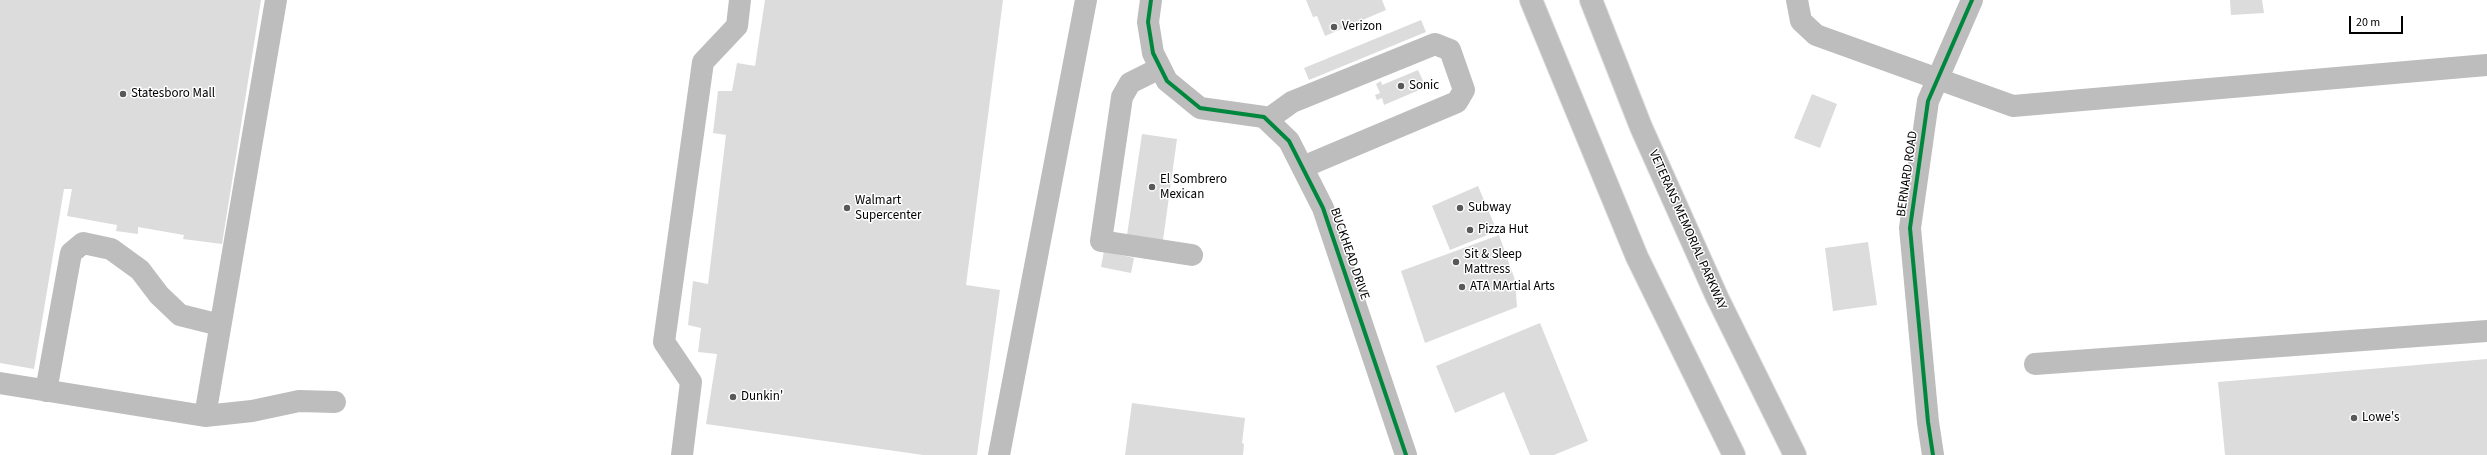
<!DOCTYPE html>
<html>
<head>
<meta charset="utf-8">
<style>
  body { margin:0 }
  #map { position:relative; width:2487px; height:455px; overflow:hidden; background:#fff; font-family:"Source Sans 3",sans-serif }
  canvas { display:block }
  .scale { position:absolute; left:2349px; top:16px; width:54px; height:18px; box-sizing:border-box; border:2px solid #000; border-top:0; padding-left:5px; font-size:12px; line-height:14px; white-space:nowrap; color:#000; -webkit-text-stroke:3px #fff; paint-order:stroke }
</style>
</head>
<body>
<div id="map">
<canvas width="2487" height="455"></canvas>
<div class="scale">20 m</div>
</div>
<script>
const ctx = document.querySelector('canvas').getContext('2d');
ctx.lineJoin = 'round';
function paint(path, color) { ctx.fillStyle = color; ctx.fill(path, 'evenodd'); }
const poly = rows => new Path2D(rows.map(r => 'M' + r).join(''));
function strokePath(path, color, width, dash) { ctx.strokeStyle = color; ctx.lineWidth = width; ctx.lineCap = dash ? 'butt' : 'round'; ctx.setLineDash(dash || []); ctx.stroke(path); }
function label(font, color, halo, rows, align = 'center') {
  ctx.font = font + ' "Source Sans 3",sans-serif'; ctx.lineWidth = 3; ctx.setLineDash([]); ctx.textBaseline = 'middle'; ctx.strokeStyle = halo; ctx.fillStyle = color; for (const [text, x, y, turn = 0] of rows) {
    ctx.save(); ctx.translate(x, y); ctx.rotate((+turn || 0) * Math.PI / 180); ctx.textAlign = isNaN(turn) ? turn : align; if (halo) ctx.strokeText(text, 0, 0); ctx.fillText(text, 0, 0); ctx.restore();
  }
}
paint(poly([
  [0,0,261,0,222,244,183,239,184,235,138,227,138,234,116,231,117,225,67,216,72,189,64,189,34,369,0,363],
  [765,0,1003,0,966,285,1000,290,977,455,923,455,706,424,717,354,698,352,701,328,688,325,693,281,708,284,726,135,713,133,718,91,732,91,737,63,755,66],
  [1306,0,1382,0,1386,10,1325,36,1317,16,1313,17],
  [2230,0,2262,0,2264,13,2231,15],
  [1421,20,1426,32,1309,80,1304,68],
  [1418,70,1426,87,1384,105,1382,98,1377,100,1375,95,1380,93,1376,84,1381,81,1382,85],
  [1812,94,1837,104,1820,148,1794,138],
  [1142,134,1177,139,1163,240,1127,235],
  [1478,186,1497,231,1450,250,1432,206],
  [1499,235,1515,280,1517,307,1425,343,1401,271],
  [1868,242,1877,305,1833,311,1825,248],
  [1104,251,1134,258,1131,273,1101,267],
  [1540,323,1588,441,1554,455,1530,455,1504,392,1455,413,1436,366],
  [2487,359,2487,455,2225,455,2218,382],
  [1132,403,1245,418,1242,443,1244,444,1243,455,1125,455]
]), '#dcdcdc');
const highway = poly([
  [1531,0,1637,257,1734,455],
  [1591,0,1641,127,1717,297,1795,455]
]);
strokePath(highway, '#dbdbdb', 24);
strokePath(poly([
  [1151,0,1148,22,1153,53,1167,81,1200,108,1264,117,1289,141,1323,208,1406,455],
  [1797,0,1801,21,1816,35,2013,106,2487,65],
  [1160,68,1130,83,1122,97,1101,241,1192,255],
  [1267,120,1292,102,1435,44,1450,50,1464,90,1457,102,1303,167],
  [2035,364,2487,331],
  [0,383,205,416,276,0],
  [46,391,71,253,83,243,111,249,140,270,159,295,180,315,220,325],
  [205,416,252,411,299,401,335,402],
  [682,455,691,382,664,342,703,62,737,26,740,0],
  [999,455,1086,0],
  [1933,455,1928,422,1910,228,1928,101,1972,0]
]), '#bdbdbd', 22);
strokePath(highway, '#bdbdbd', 22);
strokePath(poly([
  [1151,0,1148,22,1153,53,1167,81,1200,108,1264,117,1289,141,1323,208,1406,455],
  [1933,455,1928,422,1910,228,1928,101,1972,0]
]), '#00873e', 4);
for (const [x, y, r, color] of [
  [1334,27,4,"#595959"],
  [1401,86,4,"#595959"],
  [123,94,4,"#595959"],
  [1152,187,4,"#595959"],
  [847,208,4,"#595959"],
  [1460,208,4,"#595959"],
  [1470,230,4,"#595959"],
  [1456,262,4,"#595959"],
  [1462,287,4,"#595959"],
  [733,397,4,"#595959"],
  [2354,418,4,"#595959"]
]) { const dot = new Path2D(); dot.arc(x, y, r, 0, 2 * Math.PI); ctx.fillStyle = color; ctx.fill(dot); strokePath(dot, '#fff', 1.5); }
label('13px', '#000', '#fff', [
  ["Verizon",1342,27],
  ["Sonic",1409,86],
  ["Statesboro Mall",131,94],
  ["El Sombrero",1160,180],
  ["Mexican",1160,195],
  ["Walmart",855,201],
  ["Supercenter",855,216],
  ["Subway",1468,208],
  ["Pizza Hut",1478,230],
  ["Sit & Sleep",1464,255],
  ["Mattress",1464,270],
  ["ATA MArtial Arts",1470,287],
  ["Dunkin'",741,397],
  ["Lowe's",2362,418]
], 'left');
label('13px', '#000', '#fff', [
  ["BERNARD ROAD",1908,174,-82],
  ["VETERANS MEMORIAL PARKWAY",1687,230,66],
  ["BUCKHEAD DRIVE",1349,254,71]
]);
</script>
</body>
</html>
